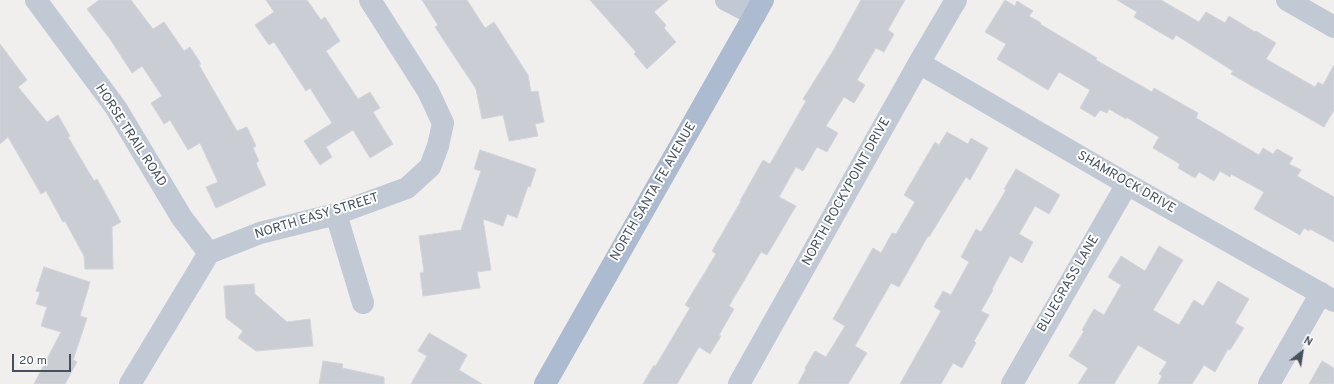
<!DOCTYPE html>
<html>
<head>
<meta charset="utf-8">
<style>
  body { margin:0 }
  #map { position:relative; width:1334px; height:384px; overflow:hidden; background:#f1eeee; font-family:Overpass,sans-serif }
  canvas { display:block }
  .north { position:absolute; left:1282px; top:332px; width:40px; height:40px; -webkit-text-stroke:3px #fff; paint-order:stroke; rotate:30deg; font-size:11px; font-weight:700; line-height:16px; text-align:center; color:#45505d }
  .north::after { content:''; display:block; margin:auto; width:14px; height:18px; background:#45505d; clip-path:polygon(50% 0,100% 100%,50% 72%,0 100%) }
  .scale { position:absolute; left:12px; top:354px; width:59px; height:18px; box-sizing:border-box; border:2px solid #45505d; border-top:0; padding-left:5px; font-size:12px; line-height:14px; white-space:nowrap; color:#45505d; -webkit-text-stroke:3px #fff; paint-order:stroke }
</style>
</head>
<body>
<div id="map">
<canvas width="1334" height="384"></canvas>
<div class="north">N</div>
<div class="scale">20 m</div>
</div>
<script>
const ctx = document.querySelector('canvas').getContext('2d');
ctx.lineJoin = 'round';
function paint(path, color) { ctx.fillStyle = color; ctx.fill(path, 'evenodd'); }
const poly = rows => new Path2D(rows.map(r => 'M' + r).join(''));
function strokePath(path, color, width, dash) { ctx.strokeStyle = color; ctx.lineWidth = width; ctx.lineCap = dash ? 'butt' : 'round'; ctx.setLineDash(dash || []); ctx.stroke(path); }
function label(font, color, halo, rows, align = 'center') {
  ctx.font = font + ' Overpass,sans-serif'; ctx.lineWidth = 4; ctx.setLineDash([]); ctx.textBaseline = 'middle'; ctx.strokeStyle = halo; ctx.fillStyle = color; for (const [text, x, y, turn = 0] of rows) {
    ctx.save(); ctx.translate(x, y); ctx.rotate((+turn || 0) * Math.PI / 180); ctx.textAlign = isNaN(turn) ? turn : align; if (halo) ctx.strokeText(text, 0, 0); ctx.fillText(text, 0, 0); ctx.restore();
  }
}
const building = poly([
  [99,0,131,0,153,29,164,22,184,51,190,47,201,64,199,65,237,131,247,127,256,146,253,148,259,161,256,163,266,185,216,208,206,187,218,182,200,143,188,150,170,120,164,124,151,103,162,96,142,66,132,73,110,39,87,9,99,0],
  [266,0,307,0,321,20,325,17,340,41,326,51,358,99,370,92,380,108,373,112,393,144,370,158,353,130,326,147,332,157,320,165,304,141,332,123,310,88,306,91,274,42,269,45,255,25,274,12,266,0],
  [422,0,467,0,485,28,494,22,528,75,531,92,538,91,544,122,535,124,538,136,509,141,503,115,482,119,476,89,435,27,438,25,422,0],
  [590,0,668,0,654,12,666,25,664,28,676,42,647,69,634,54,636,52,590,0],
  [861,0,905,0,888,30,894,34,884,52,876,48,857,80,865,85,854,103,844,97,826,126,838,133,827,152,817,147,803,171,796,167,779,197,796,206,767,255,761,252,729,306,734,309,719,335,721,336,710,354,699,347,677,384,643,384,654,365,655,367,690,308,685,305,716,254,712,251,741,201,740,201,763,160,770,164,806,101,803,99,833,51,861,0],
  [1005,0,1015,6,1017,1,1033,11,1029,16,1041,23,1040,24,1097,58,1096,60,1152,92,1154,88,1198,113,1196,118,1259,155,1263,148,1273,154,1277,149,1293,158,1289,164,1301,170,1297,176,1334,197,1334,242,1310,229,1309,231,1304,228,1300,235,1254,209,1264,192,1231,174,1230,177,1220,171,1214,181,1199,172,1195,178,1178,168,1180,164,1153,148,1159,137,1126,117,1126,119,1109,109,1107,113,1100,110,1095,117,1080,108,1090,90,1059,72,1048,90,997,59,1006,44,985,32,1005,0],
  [1117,0,1161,0,1199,22,1206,12,1225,23,1229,16,1255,32,1256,31,1276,43,1266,59,1315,87,1318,82,1323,85,1334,65,1334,110,1324,127,1231,74,1233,71,1176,35,1173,40,1134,17,1137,12,1117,0],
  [0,44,27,80,18,87,47,122,58,115,70,136,68,137,94,181,97,179,121,222,112,227,113,269,85,269,84,256,65,221,63,222,46,191,41,194,8,137,0,144,0,44],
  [947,132,968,144,971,138,988,148,970,180,966,177,929,237,928,236,899,287,891,283,855,346,867,353,848,384,798,384,806,369,805,368,815,351,826,357,845,326,833,319,873,248,881,253,892,233,896,234,915,202,904,195,935,142,939,145,947,132],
  [480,150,536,169,530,187,528,186,517,218,507,214,503,226,483,219,491,270,477,272,480,288,423,296,420,273,424,272,419,236,461,230,481,171,474,169,480,150],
  [1016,169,1060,195,1049,214,1035,206,1019,234,1033,242,1022,263,1010,256,992,289,993,290,981,311,989,315,974,341,976,343,962,368,953,363,941,384,900,384,941,311,934,307,943,291,951,295,969,262,961,257,976,229,981,232,1006,190,1004,189,1016,169],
  [1159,246,1183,260,1153,310,1179,325,1194,300,1203,306,1218,281,1249,299,1235,323,1244,328,1230,350,1228,349,1215,372,1204,365,1192,384,1158,384,1162,376,1159,374,1167,362,1138,345,1114,384,1078,384,1088,368,1069,356,1084,331,1082,330,1094,309,1104,315,1121,285,1108,277,1121,256,1145,271,1159,246],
  [44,267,90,282,80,316,87,318,73,360,77,362,65,384,34,384,61,332,41,326,47,307,36,304,40,292,36,291,44,267],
  [254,284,255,294,287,322,310,319,313,346,256,351,238,338,243,331,226,318,224,286,254,284],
  [429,333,467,355,459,370,482,384,411,384,427,356,418,351,429,333],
  [323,361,343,364,342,368,384,377,384,384,319,384,323,361],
  [1322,361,1334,368,1334,384,1309,384,1322,361]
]);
paint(building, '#cacdd4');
strokePath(building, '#d2d4db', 1);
strokePath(poly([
  [36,0,116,108,182,218,209,253],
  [726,0,755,15],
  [1287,0,1334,27],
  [919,63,1127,184,1334,301],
  [336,214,363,303],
  [130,384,209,253,260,233,336,214,407,188,430,167,438,146,443,123,428,91,370,0],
  [739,384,919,63,956,0],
  [1012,384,1127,184],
  [1269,384,1321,293]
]), '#c1c9d5', 22);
strokePath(poly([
  [545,384,763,0]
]), '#acbbd0', 22);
label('13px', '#45505d', '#fff', [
  ["HORSE TRAIL ROAD",130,136,57],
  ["SHAMROCK DRIVE",1126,183,30],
  ["NORTH SANTA FE AVENUE",654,192,-60],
  ["NORTH ROCKYPOINT DRIVE",847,192,-61],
  ["NORTH EASY STREET",317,217,-17],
  ["BLUEGRASS LANE",1069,284,-60]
]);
</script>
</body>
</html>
